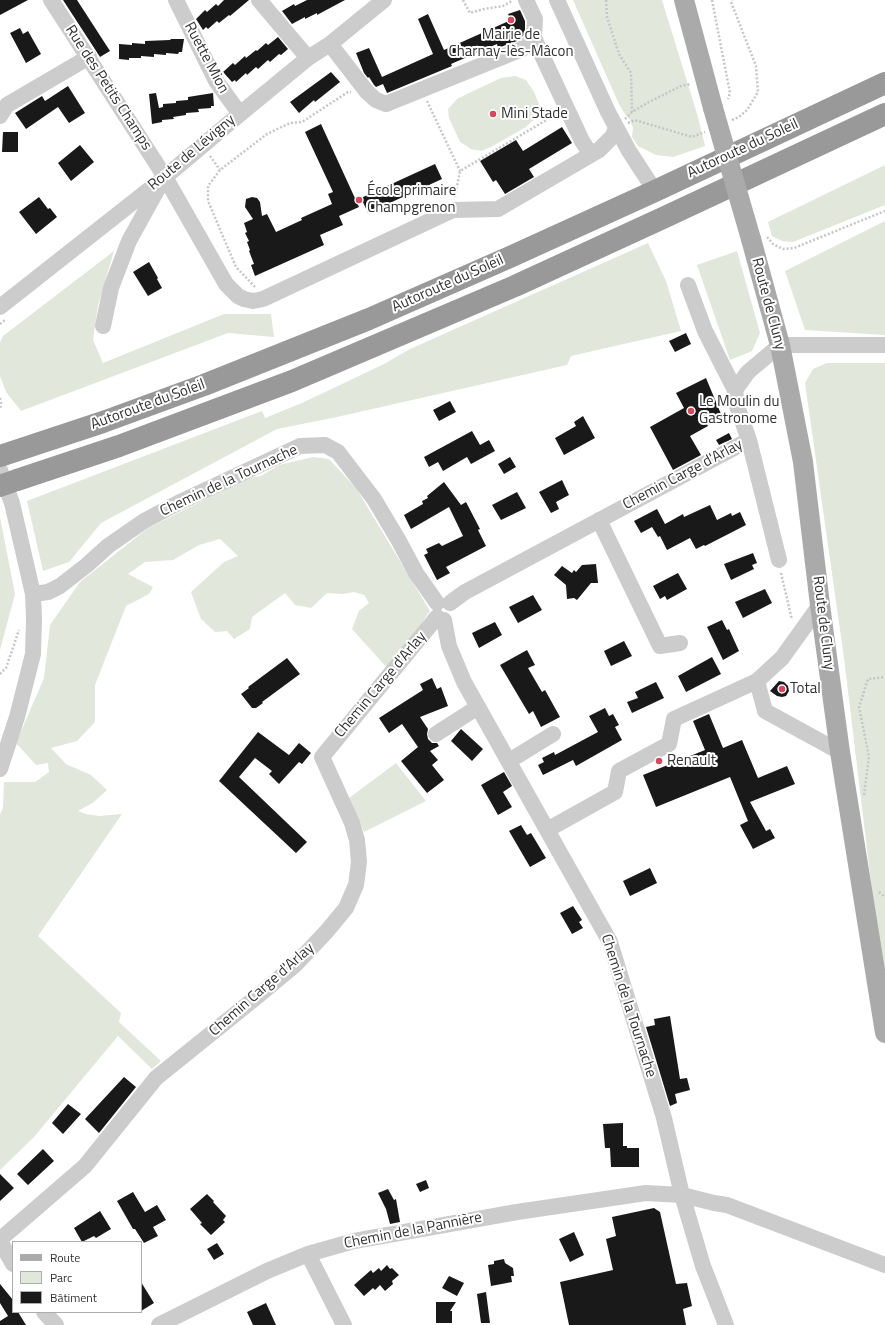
<!DOCTYPE html>
<html>
<head>
<meta charset="utf-8">
<style>
  body { margin:0 }
  #map { position:relative; width:885px; height:1325px; overflow:hidden; background:#fff; font-family:"Titillium Web",sans-serif }
  canvas { display:block }
  .legend { position:absolute; left:12px; top:1241px; width:130px; height:72px; box-sizing:border-box; background:#fff; border:1px solid #adadad; margin:0; padding:5px 7px; list-style:none; font-size:12px; color:#323232 }
  .legend li { display:flex; align-items:center; gap:8px; height:20px }
  .legend b { width:20px; border:1px solid #adadad }
</style>
</head>
<body>
<div id="map">
<canvas width="885" height="1325"></canvas>
<ul class="legend">
<li><b style="height:5px;background:#aaa"></b>Route</li>
<li><b style="height:11px;background:#e2e7dc"></b>Parc</li>
<li><b style="height:11px;background:#191919"></b>Bâtiment</li>
</ul>
</div>
<script>
const ctx = document.querySelector('canvas').getContext('2d');
ctx.lineJoin = 'round';
function paint(path, color) { ctx.fillStyle = color; ctx.fill(path, 'evenodd'); }
const poly = rows => new Path2D(rows.map(r => 'M' + r).join(''));
function strokePath(path, color, width, dash) { ctx.strokeStyle = color; ctx.lineWidth = width; ctx.lineCap = dash ? 'butt' : 'round'; ctx.setLineDash(dash || []); ctx.stroke(path); }
function label(font, color, halo, rows, align = 'center') {
  ctx.font = font + ' "Titillium Web",sans-serif'; ctx.lineWidth = 4; ctx.setLineDash([]); ctx.textBaseline = 'middle'; ctx.strokeStyle = halo; ctx.fillStyle = color; for (const [text, x, y, turn = 0] of rows) {
    ctx.save(); ctx.translate(x, y); ctx.rotate((+turn || 0) * Math.PI / 180); ctx.textAlign = isNaN(turn) ? turn : align; if (halo) ctx.strokeText(text, 0, 0); ctx.fillText(text, 0, 0); ctx.restore();
  }
}
paint(poly([
  [573,0,662,0,698,117,705,146,673,157,656,155,638,146,632,137,633,128,630,120,624,113,618,102],
  [515,76,526,80,534,92,539,104,536,118,526,127,491,147,481,151,471,149,460,142,449,118,448,109,457,99,469,93,501,78],
  [885,165,885,205,793,242,782,241,772,236,768,222],
  [885,221,885,335,805,330,785,271],
  [648,243,666,281,681,331,571,356,567,365,337,417,277,429,101,523,69,562,43,571,27,501,262,411,265,418,302,403,384,364,410,349],
  [114,251,98,306,93,340,103,363,224,314,271,314,274,337,228,333,21,411,6,392,0,376,0,342,3,336],
  [737,251,760,333,752,351,730,360,697,265],
  [827,363,885,363,885,979,876,924,844,658,805,383,813,369],
  [313,457,329,459,356,488,430,611,389,670,352,629,359,611,369,603,364,595,354,592,343,594,327,593,311,608,295,605,285,593,252,617,250,629,234,639,227,631,215,632,201,619,191,592,224,562,238,556,220,539,199,545,173,560,145,562,128,574,153,587,149,594,126,606,95,685,95,722,77,741,51,748,66,764,91,775,107,790,94,802,78,811,86,814,99,816,122,814,38,936,121,1013,119,1022,161,1061,152,1069,118,1036,34,1137,0,1170,0,814,3,808,4,782,35,782,49,772,48,763,36,765,16,743,44,678,50,625,80,582,148,528,248,478,261,476,279,465],
  [0,517,15,594,0,650],
  [396,763,426,801,364,832,349,798]
]), '#e2e7dc');
paint(poly([
  [0,0,28,0,0,15],
  [63,0,77,0,110,51,100,57],
  [224,0,249,0,230,16,229,15,219,23,217,21,208,29,206,27,203,30,196,19,205,10,207,12,216,4,218,6],
  [307,0,345,0,317,15,317,13,305,19,305,17,292,24,282,11,294,4,295,6],
  [520,10,525,21,525,34,517,41,498,48,497,44,451,64,452,66,387,93,383,84,376,87,374,85,369,77,368,78,364,73,356,53,369,48,382,77,433,54,418,19,428,14,444,50,511,20,508,14],
  [20,28,23,34,28,31,41,54,26,63,10,33],
  [278,37,288,49,281,55,279,54,270,62,268,60,258,69,256,67,247,75,246,73,236,82,235,80,232,82,223,72,233,63,235,65,245,56,246,58,256,50,257,51,266,43,268,45],
  [171,39,184,39,182,52,179,52,178,54,166,53,166,55,154,54,154,57,141,56,141,58,129,58,129,60,119,59,119,44,132,45,132,43,145,44,145,41,170,40],
  [331,72,340,82,315,102,314,100,299,113,290,102],
  [68,86,85,113,69,123,58,107,26,129,15,113,42,96,45,101],
  [156,93,159,108,163,107,163,104,176,103,176,101,188,100,188,97,213,93,214,106,211,106,211,108,198,109,199,112,186,113,186,115,173,117,174,119,162,120,162,122,152,124,149,94],
  [321,124,359,207,339,216,343,225,320,235,324,245,255,276,251,265,254,264,249,251,250,250,247,242,249,241,245,233,247,232,244,223,253,219,245,207,246,199,252,197,257,198,260,202,262,216,267,214,276,232,302,220,301,218,332,204,328,194,333,192,305,132],
  [562,127,572,143,529,169,534,177,505,194,496,180,493,182,480,161,516,140,523,151],
  [3,132,18,132,18,152,2,152],
  [80,145,94,162,71,181,58,163],
  [435,164,442,179,368,213,361,198],
  [39,197,48,209,50,208,57,217,36,234,19,212],
  [149,262,158,278,157,279,162,288,148,296,133,272],
  [686,333,691,344,675,352,669,341],
  [706,378,721,414,706,422,708,426,690,436,701,455,673,470,650,427,684,408,676,393],
  [450,401,456,412,439,421,433,410],
  [583,416,595,438,564,455,555,438,576,426,574,422],
  [472,431,480,445,489,440,495,451,471,464,467,457,443,471,438,462,429,467,424,457],
  [729,433,732,439,719,445,716,440],
  [510,457,516,467,504,474,498,464],
  [562,480,569,495,556,502,559,509,551,513,539,492],
  [444,482,461,505,466,502,480,529,478,530,486,546,446,567,450,573,437,580,424,555,428,553,426,549,439,543,442,546,463,536,449,507,411,529,404,515,423,504,422,501,428,498,427,496],
  [517,492,526,508,501,520,492,505],
  [710,505,717,520,731,513,732,516,740,512,746,525,705,546,704,545,696,549,690,538,667,550,660,536,658,537,652,527,641,533,634,521,657,509,665,524,683,514,684,517],
  [753,553,757,563,752,565,754,569,731,580,724,564],
  [596,564,598,583,591,583,577,600,574,598,567,599,566,585,554,575,562,566,572,573,574,570,576,572,582,565],
  [678,573,687,589,667,600,665,596,660,599,653,586],
  [765,589,772,603,743,618,735,602],
  [533,595,542,610,518,623,509,607],
  [722,620,727,630,729,629,739,651,723,660,707,627],
  [495,622,502,635,479,648,472,633],
  [624,641,632,656,611,666,604,651],
  [527,650,535,665,528,668,542,692,545,690,560,717,541,727,533,711,529,714,500,665],
  [712,657,721,674,686,692,678,676],
  [287,658,300,674,262,702,263,703,256,708,252,708,241,694,249,688,248,687],
  [432,678,437,689,441,687,448,706,420,717,428,729,427,734,428,739,432,743,437,743,439,746,430,751,438,760,432,765,444,780,427,793,401,761,418,747,402,724,389,733,379,718,423,690,420,684],
  [779,681,784,682,788,686,789,691,786,696,782,697,777,696,770,691],
  [656,682,664,698,632,713,627,702,638,698,635,692],
  [605,708,609,716,613,714,619,725,615,727,622,740,576,766,573,760,543,775,538,765,544,762,542,758,554,752,555,755,598,732,589,716],
  [709,714,723,748,742,740,758,778,787,766,795,784,750,802,766,831,770,829,775,838,753,849,740,825,748,821,730,777,656,807,643,775,705,750,693,721],
  [461,729,483,749,472,761,451,741],
  [258,732,289,755,299,743,311,753,302,764,299,762,279,784,269,774,272,771,255,758,239,777,307,842,296,853,219,781],
  [504,772,512,786,503,792,512,807,498,815,481,785],
  [521,825,527,835,531,833,546,858,530,867,509,831],
  [650,868,657,883,630,896,623,881],
  [573,906,582,920,579,922,583,928,572,934,560,913],
  [670,1016,680,1079,687,1078,690,1090,675,1094,677,1103,670,1106,646,1027,655,1025,654,1019],
  [124,1077,136,1087,99,1133,85,1119],
  [68,1104,81,1114,63,1134,52,1123],
  [623,1123,623,1146,627,1146,627,1148,639,1148,639,1167,611,1167,610,1148,605,1148,603,1124],
  [43,1149,54,1161,28,1185,17,1174],
  [0,1174,14,1188,0,1201],
  [426,1180,429,1188,420,1192,416,1184],
  [388,1189,394,1200,396,1199,400,1222,390,1224,386,1209,378,1193],
  [133,1192,145,1212,157,1205,166,1220,153,1227,158,1236,144,1243,135,1229,133,1229,117,1201],
  [207,1194,214,1201,213,1202,226,1216,223,1220,225,1222,211,1235,200,1224,202,1223,190,1209],
  [654,1208,660,1212,676,1284,687,1283,692,1306,683,1309,686,1325,569,1325,560,1282,613,1270,606,1239,616,1236,612,1217],
  [100,1211,111,1229,96,1238,94,1236,82,1242,74,1228],
  [574,1232,584,1255,570,1262,559,1239],
  [217,1243,224,1254,214,1260,207,1249],
  [504,1259,505,1263,513,1268,514,1276,511,1276,512,1282,491,1286,488,1265,494,1264,494,1261],
  [387,1265,390,1269,392,1268,399,1275,392,1281,393,1284,385,1291,380,1285,375,1290,373,1288,364,1296,354,1285,371,1270,373,1273,379,1268,381,1271],
  [449,1276,464,1283,457,1296,442,1288],
  [141,1282,154,1303,141,1311],
  [0,1284,13,1300,13,1312,18,1312,26,1325,0,1325,0,1321,8,1316,0,1303],
  [486,1292,490,1323,481,1323,477,1294],
  [436,1302,456,1302,450,1311,452,1311,452,1323,436,1323],
  [266,1303,276,1325,253,1325,247,1312]
]), '#191919');
strokePath(poly([
  [463,0,470,13,484,9,503,6,512,1],
  [606,0,607,17,619,54,631,73,632,112],
  [712,0,730,93,728,99],
  [427,101,460,171],
  [625,119,632,112,649,102,681,86,691,84],
  [732,120,739,117,747,110,758,92,756,66,731,2,732,0],
  [628,123,635,120,692,137,705,132],
  [210,156,220,170],
  [455,197,460,171,555,115],
  [767,237,773,244,783,249,794,248,885,211],
  [255,287,236,267,208,201,208,186,220,170,267,134,290,123,302,122,348,92,351,92],
  [0,324,5,320],
  [0,398,1,403,0,409],
  [781,573,792,620],
  [0,674,6,668,19,630],
  [864,795,869,757,859,707,868,679,885,677],
  [879,892,885,897]
]), '#c6c6c6', 2.5, [2, 2]);
strokePath(poly([
  [51,0,165,177,226,284,238,296,244,299,253,301,263,299,453,210,498,209,599,150,613,136,616,127],
  [176,0,216,81,240,114],
  [259,0,308,58],
  [526,0,535,19,534,38,582,141,588,150,595,152],
  [557,0,608,112,629,151,655,191],
  [330,44,367,92,376,100,386,104,522,49,534,38],
  [0,116,7,105,89,57],
  [688,285,705,331,735,390],
  [0,307,165,177,240,114,308,58,330,44,384,0],
  [103,326,111,288,129,241,161,183],
  [749,440,779,560],
  [0,470,12,503,33,594,34,619,33,654,17,717,0,769],
  [599,520,660,646,680,643],
  [33,594,48,592,60,586,87,565,108,546,144,521,178,503,300,446,325,445,338,452,374,499,399,541,416,573,437,603],
  [450,603,465,592,495,576,749,440,737,406,735,390,748,372,780,345,885,345],
  [444,620,449,646,464,682,610,942,664,1118,682,1195,703,1266,726,1325],
  [757,681,765,711,840,752],
  [436,734,478,707],
  [509,761,553,734],
  [547,830,615,792,619,771,669,744,674,719,757,681,782,658,820,605],
  [0,1240,4,1236,85,1166,156,1078,259,995,296,964,327,931,346,908,356,885,359,862,357,840,352,823,322,757,437,617],
  [0,1241,13,1264],
  [308,1254,344,1325],
  [44,1312,56,1325],
  [159,1325,267,1271,308,1254,354,1241,517,1212,646,1193,682,1195,714,1203,727,1205,885,1265]
]), '#ccc', 16);
strokePath(poly([
  [684,0,713,108],
  [751,239,780,345,803,462,820,605,840,752,885,1033]
]), '#aaa', 20);
strokePath(poly([
  [0,456,103,422,204,385,369,319,510,257,655,191,885,83],
  [17,480,119,446,292,381,515,286,665,217,885,114]
]), '#999', 22);
strokePath(poly([
  [713,108,751,239]
]), '#aaa', 20);
strokePath(poly([
  [0,486,17,480]
]), '#999', 22);
for (const [x, y, r, color] of [
  [511,20,4,"#d24a60"],
  [493,114,4,"#d24a60"],
  [359,200,4,"#d24a60"],
  [691,411,4,"#d24a60"],
  [782,689,4,"#d24a60"],
  [659,761,4,"#d24a60"]
]) { const dot = new Path2D(); dot.arc(x, y, r, 0, 2 * Math.PI); ctx.fillStyle = color; ctx.fill(dot); strokePath(dot, '#fff', 1.5); }
label('15px', '#323232', '#fff', [
  ["Mairie de",511,35,"center"],
  ["Charnay-lès-Mâcon",511,52,"center"],
  ["Mini Stade",501,114],
  ["École primaire",367,191],
  ["Champgrenon",367,208],
  ["Le Moulin du",699,402],
  ["Gastronome",699,419],
  ["Total",790,689],
  ["Renault",667,761]
], 'left');
label('15px', '#323232', '#fff', [
  ["Ruette Mion",206,58,62],
  ["Rue des Petits Champs",108,88,57],
  ["Autoroute du Soleil",743,149,-25],
  ["Route de Lévigny",192,153,-40],
  ["Autoroute du Soleil",448,284,-24],
  ["Route de Cluny",768,304,75],
  ["Autoroute du Soleil",148,405,-20],
  ["Chemin Carge d'Arlay",683,475,-28],
  ["Chemin de la Tournache",229,481,-25],
  ["Route de Cluny",823,623,83],
  ["Chemin Carge d'Arlay",381,685,-50],
  ["Chemin Carge d'Arlay",262,990,-41],
  ["Chemin de la Tournache",628,1006,72],
  ["Chemin de la Pannière",413,1231,-11]
]);
</script>
</body>
</html>
